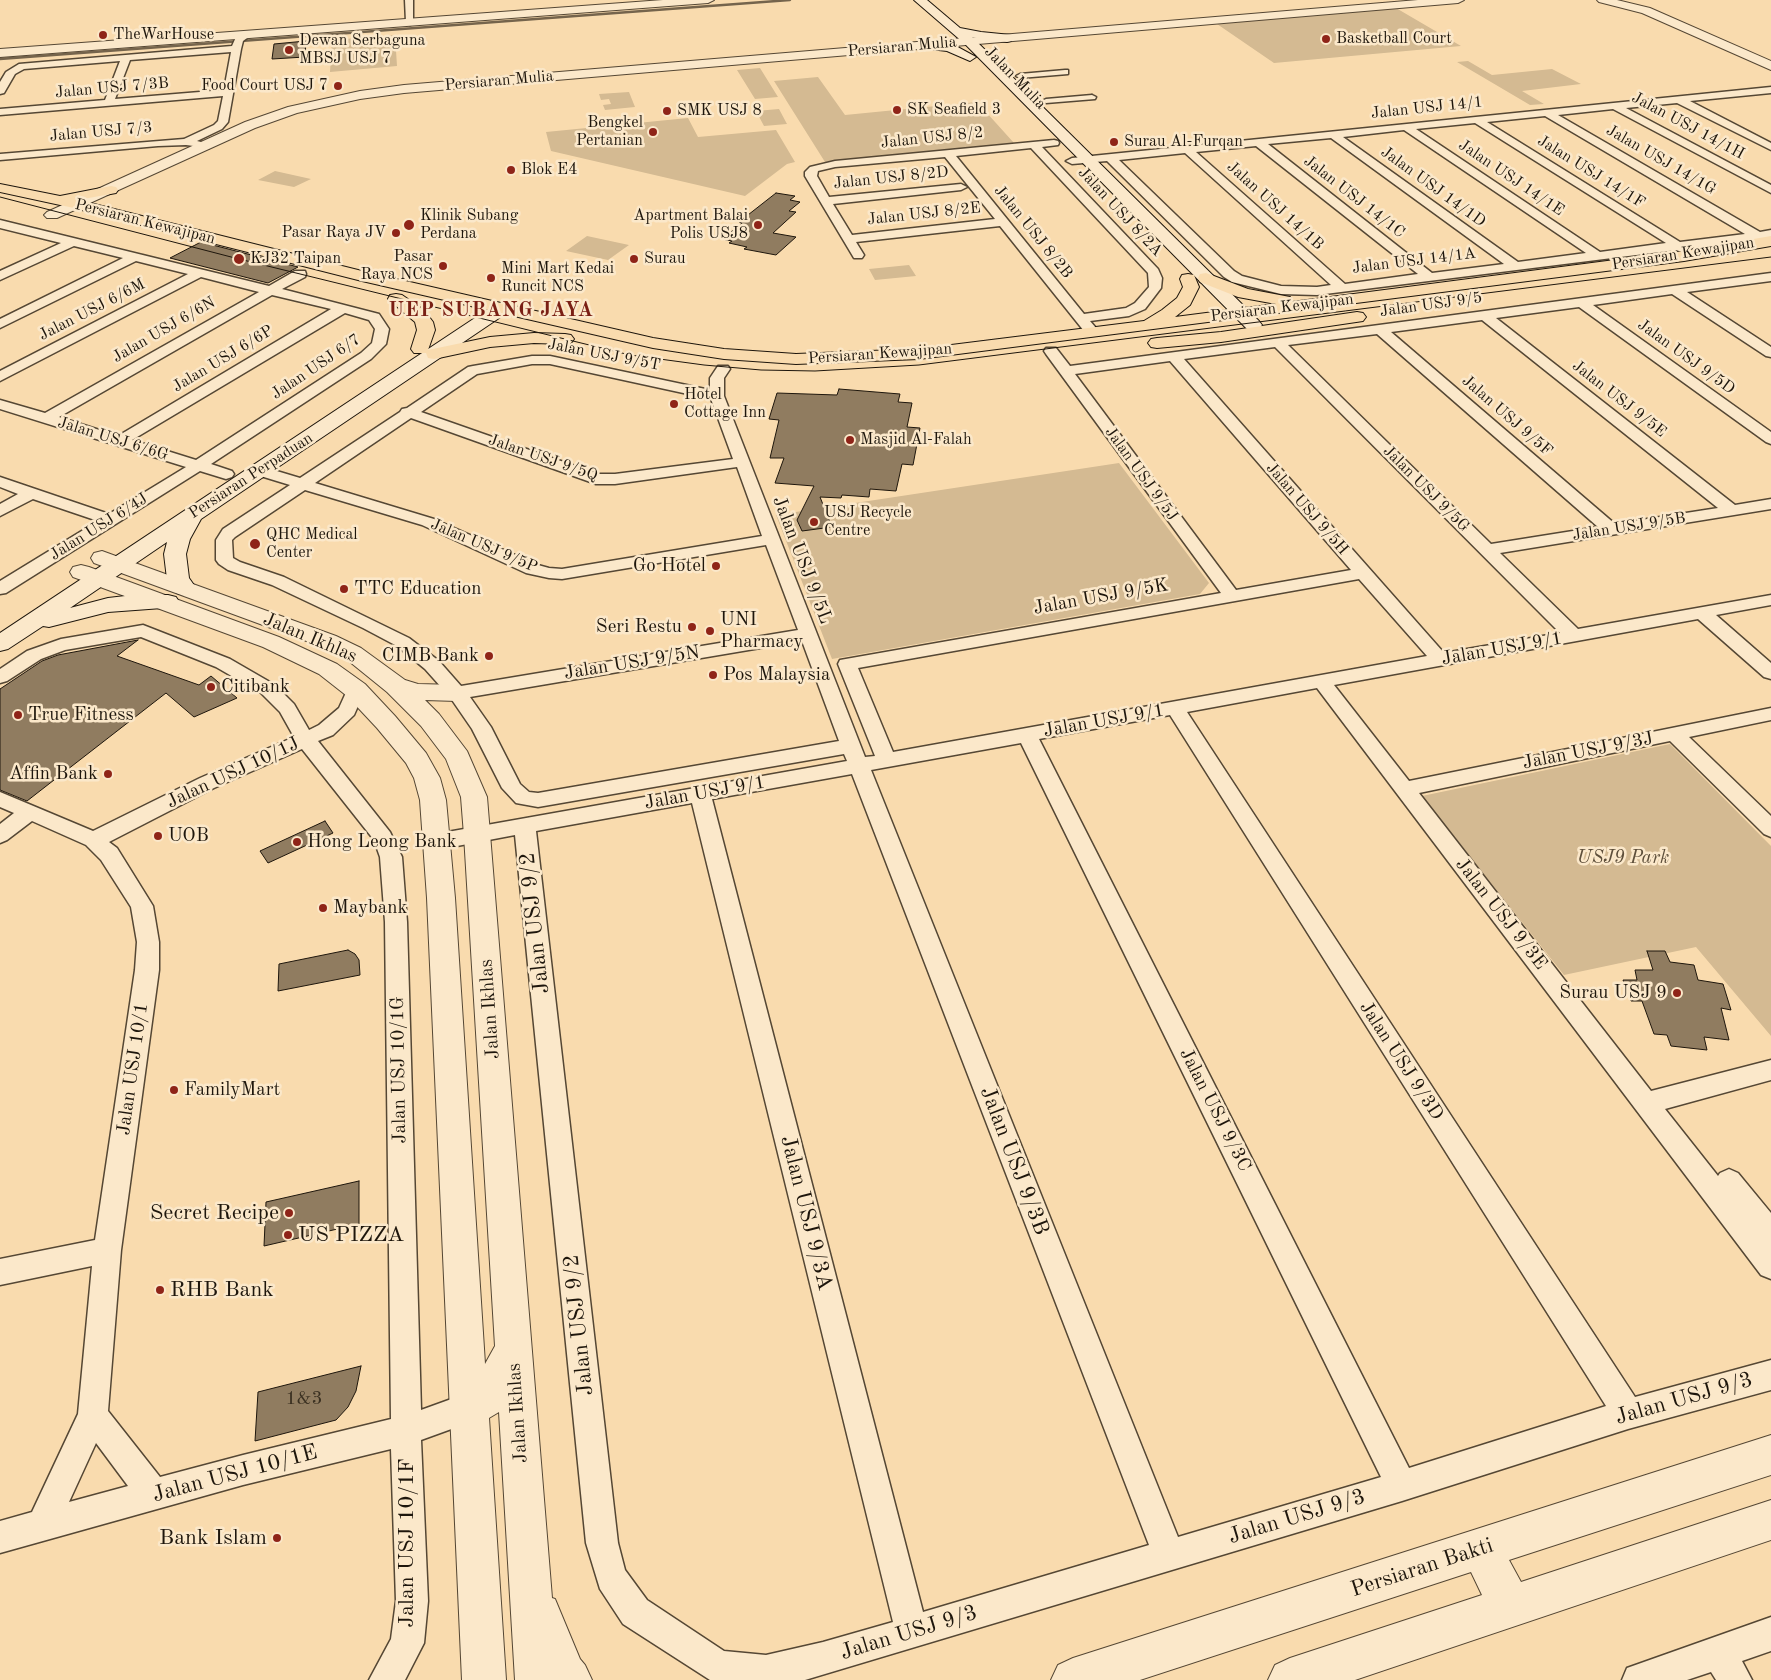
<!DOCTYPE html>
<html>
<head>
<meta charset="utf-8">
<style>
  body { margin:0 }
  canvas { display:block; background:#f9dbae }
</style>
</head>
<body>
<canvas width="1771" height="1680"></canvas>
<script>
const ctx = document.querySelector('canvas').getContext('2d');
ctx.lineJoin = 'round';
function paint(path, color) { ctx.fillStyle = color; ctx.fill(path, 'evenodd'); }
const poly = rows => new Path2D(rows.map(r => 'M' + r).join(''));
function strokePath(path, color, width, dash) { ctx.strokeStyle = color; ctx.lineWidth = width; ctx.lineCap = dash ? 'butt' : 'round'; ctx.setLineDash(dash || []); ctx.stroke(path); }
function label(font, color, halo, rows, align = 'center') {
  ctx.font = font + ' "Old Standard TT",serif'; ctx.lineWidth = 5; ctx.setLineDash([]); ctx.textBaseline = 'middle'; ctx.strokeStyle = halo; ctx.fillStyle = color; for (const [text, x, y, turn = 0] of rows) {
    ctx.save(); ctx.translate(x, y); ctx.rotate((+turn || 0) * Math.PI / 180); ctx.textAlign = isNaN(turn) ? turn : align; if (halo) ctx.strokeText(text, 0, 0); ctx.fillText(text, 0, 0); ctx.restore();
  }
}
paint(poly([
  [1396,8,1461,46,1274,63,1217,24],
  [395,35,397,66,330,72,332,40],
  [1468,61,1492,75,1552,69,1581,84,1522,91,1544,104,1530,105,1457,62],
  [760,68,778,97,755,99,737,70],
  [818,77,845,115,977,102,1014,143,825,162,774,81],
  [629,92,635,107,605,110,603,105,611,104,609,99,601,100,599,94],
  [779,109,787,124,764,126,756,111],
  [688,118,698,137,776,130,795,162,787,164,745,196,551,151,546,132],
  [275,171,311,179,294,187,258,180],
  [587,236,629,245,608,260,566,251],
  [909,265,916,276,875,280,869,269],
  [1119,463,1209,583,1200,594,832,659,776,515],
  [1670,744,1771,846,1771,1036,1696,947,1564,975,1422,796]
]), '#d4ba92');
strokePath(poly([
  [0,59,790,0]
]), '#75644c', 2.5);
const building = poly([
  [306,41,305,57,272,59,274,44,306,41],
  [776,193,795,196,790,200,800,202,789,211,796,212,773,233,796,237,776,255,744,249,747,247,729,243,732,241,722,239,742,223,739,222,776,193],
  [201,242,298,267,268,283,170,258,201,242],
  [839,389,900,394,898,402,912,403,907,427,920,428,913,465,902,464,896,491,870,489,869,497,842,495,841,498,820,497,832,527,802,531,797,520,814,486,775,483,784,458,770,458,779,420,769,419,777,393,837,395,839,389],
  [138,640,117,656,199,685,211,676,237,698,194,717,166,693,27,801,0,790,0,689,42,661,58,655,138,640],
  [325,821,333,833,268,863,260,851,325,821],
  [348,950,355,954,359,960,360,975,278,991,279,964,348,950],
  [1647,951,1665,951,1670,962,1694,965,1698,980,1723,984,1731,1010,1721,1008,1729,1040,1704,1037,1707,1050,1671,1046,1667,1035,1654,1034,1642,1001,1631,1001,1623,980,1637,980,1635,970,1653,970,1647,951],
  [359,1181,359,1224,264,1246,266,1202,359,1181],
  [361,1366,356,1391,348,1407,336,1420,255,1441,258,1392,361,1366]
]);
paint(building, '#907c60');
strokePath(building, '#1e160c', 1);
const pedestrian = poly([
  [1065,70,1068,70,1068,74,1020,78,1016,76,1020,74,1065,70],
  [1092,95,1096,97,1095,99,1046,103,1042,101,1046,99,1092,95]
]);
const minor = poly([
  [405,0,413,0,413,24,410,25,406,22,405,0],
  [242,35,247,38,243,41,241,49,228,122,222,129,197,141,209,144,210,146,209,148,186,145,158,146,0,160,0,154,184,139,214,125,218,121,223,96,0,115,0,109,105,100,120,61,24,69,15,74,4,93,0,94,0,82,6,72,19,64,232,46,236,37,242,35],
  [231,52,224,90,115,99,130,60,231,52],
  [1771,87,1771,93,1690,101,1771,143,1771,150,1677,103,1626,108,1771,185,1771,193,1613,109,1558,115,1760,232,1771,230,1771,238,1688,248,1682,252,1676,250,1317,295,1281,294,1232,282,1224,277,1107,161,1072,164,1066,161,1072,158,1771,87],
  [1545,116,1745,234,1680,242,1487,122,1545,116],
  [1475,123,1666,243,1600,252,1416,129,1475,123],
  [1404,130,1586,253,1518,262,1343,137,1404,130],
  [1331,138,1504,264,1432,273,1268,144,1331,138],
  [1256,146,1418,274,1345,284,1196,152,1256,146],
  [1185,153,1331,285,1317,287,1281,286,1242,276,1234,271,1119,160,1185,153],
  [1054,140,1058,141,1059,143,1058,145,1042,147,1158,269,1162,278,1161,288,1145,309,1129,316,1090,321,1096,328,1089,332,1084,331,1000,226,856,242,864,255,862,258,854,258,805,176,805,172,810,167,835,161,1054,140],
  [1031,148,1148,273,1149,287,1135,303,1126,308,1084,314,956,156,1031,148],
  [945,157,995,219,852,235,833,204,961,190,967,187,961,184,829,197,817,176,818,171,835,167,945,157],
  [0,220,269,286,295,271,305,271,306,274,305,277,282,289,379,314,389,329,386,344,371,359,211,464,232,471,234,474,232,477,226,479,200,471,6,593,0,594,0,581,98,521,33,499,0,516,0,504,18,494,0,487,0,477,109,514,186,467,0,409,0,400,45,413,259,292,201,277,0,381,0,371,188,274,136,261,0,328,0,319,123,258,74,246,0,280,0,271,61,243,0,228,0,220],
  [272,295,331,309,118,436,59,417,272,295],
  [345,313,369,320,375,329,372,343,361,353,196,460,132,440,345,313],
  [1771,273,1771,281,1687,292,1771,347,1771,357,1766,356,1672,294,1593,305,1771,432,1771,444,1766,442,1579,307,1496,318,1735,505,1771,499,1771,509,1500,553,1578,629,1771,595,1771,605,1716,615,1771,663,1771,679,1764,677,1698,619,1334,685,1409,781,1771,708,1771,720,1689,737,1771,816,1771,837,1764,834,1670,741,1419,793,1651,1091,1771,1060,1771,1080,1665,1109,1718,1176,1720,1173,1729,1169,1738,1173,1771,1213,1771,1279,1761,1275,1317,688,1187,712,1635,1397,1771,1360,1771,1390,1628,1429,1402,1501,805,1680,710,1680,623,1624,600,1589,586,1543,515,835,436,850,428,847,425,842,428,837,436,834,847,761,844,754,538,807,516,803,502,788,472,729,450,697,425,669,397,646,363,628,272,585,228,570,219,564,216,560,216,540,223,529,290,485,254,474,252,471,254,468,260,466,300,478,400,412,402,409,407,408,468,367,473,366,532,356,550,356,710,390,710,378,718,366,728,366,730,369,724,378,724,396,865,757,875,756,838,664,840,660,1221,593,1046,354,1044,351,1046,348,1056,348,1070,366,1771,273],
  [1482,320,1718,508,1615,524,1391,332,1482,320],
  [1377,334,1598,527,1491,544,1288,345,1377,334],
  [1275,347,1560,633,1444,653,1184,359,1275,347],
  [1170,361,1351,570,1236,590,1075,374,1170,361],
  [532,364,550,364,711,399,733,459,615,474,598,474,421,412,477,374,532,364],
  [411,418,596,484,615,484,737,467,762,536,562,569,549,568,538,565,434,519,315,483,411,418],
  [305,490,422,525,526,573,549,578,562,579,766,545,798,630,461,686,439,661,409,638,284,577,240,562,233,558,232,540,235,537,305,490],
  [1359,579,1427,656,893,752,858,668,1359,579],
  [802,641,839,741,538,793,529,792,520,784,491,727,470,697,802,641],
  [1170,715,1606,1406,1409,1468,1039,739,1170,715],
  [1021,743,1381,1477,1178,1537,871,770,1021,743],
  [852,774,1149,1545,923,1612,712,799,852,774],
  [692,803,893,1622,823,1642,766,1655,724,1651,647,1600,625,1570,618,1543,536,831,692,803],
  [143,625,230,659,275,685,294,704,309,730,319,725,339,708,349,686,356,684,363,686,365,690,354,715,333,735,318,741,390,832,402,857,407,922,421,1410,468,1393,479,1397,483,1408,479,1419,421,1440,428,1601,424,1643,405,1680,369,1680,391,1639,396,1601,391,1449,243,1485,0,1553,0,1521,32,1512,78,1414,92,1266,0,1285,0,1259,95,1240,135,970,137,942,131,907,101,860,86,845,32,821,7,840,0,843,0,824,14,813,0,807,0,792,93,831,200,778,294,737,280,712,261,693,216,667,141,637,65,650,41,659,7,681,0,683,0,669,27,651,61,639,143,625],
  [302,749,374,840,380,857,385,922,391,1419,243,1455,160,1477,108,1411,121,1250,159,970,159,942,153,906,117,848,109,842,214,788,302,749],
  [96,1443,128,1486,69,1502,96,1443],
  [1771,1617,1771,1651,1742,1661,1752,1680,1716,1680,1711,1672,1687,1680,1622,1680,1627,1668,1771,1617]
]);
const tertiary = poly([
  [663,0,714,0,708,3,0,57,0,49,663,0],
  [1418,0,1464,0,1458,3,404,93,360,99,297,113,255,128,57,218,47,218,44,215,47,212,245,122,288,107,360,91,404,85,1418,0],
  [1597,0,1617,0,1650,8,1771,61,1771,70,1642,13,1599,2,1597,0],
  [102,551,336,636,361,648,405,680,418,684,457,685,466,687,469,693,466,699,457,701,425,700,439,714,467,751,487,797,552,1598,555,1599,580,1659,585,1665,592,1680,515,1680,499,1412,489,1418,506,1680,462,1680,427,898,420,800,414,778,406,763,377,728,347,696,319,674,263,647,73,577,70,572,73,567,81,565,89,567,279,637,337,664,365,684,395,716,426,753,440,778,446,800,455,898,485,1364,495,1346,464,835,461,797,446,759,421,726,387,692,345,658,320,646,94,563,91,558,94,553,102,551],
  [1771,1435,1771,1475,1509,1560,1521,1582,1771,1500,1771,1540,1355,1680,1268,1680,1275,1665,1290,1658,1482,1595,1471,1572,1140,1680,1051,1680,1058,1665,1073,1658,1771,1435]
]);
const secondary = poly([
  [914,0,927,0,960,28,981,32,1011,35,1013,38,1011,41,1007,42,972,37,1259,321,1262,325,1259,329,1253,330,1247,329,965,44,914,0],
  [926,41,954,45,976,57,970,61,947,51,922,48,920,45,922,42,926,41],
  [502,303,508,304,511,308,508,312,201,519,190,539,186,554,189,578,196,588,193,593,185,595,177,593,167,579,164,554,167,542,70,608,108,598,134,595,168,595,176,597,179,602,176,607,108,612,49,627,43,626,8,649,0,651,0,633,496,304,502,303]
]);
const primary = poly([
  [0,184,60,196,111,186,116,187,118,190,116,193,78,200,362,271,653,338,724,349,796,354,919,349,1144,321,1162,310,1177,298,1183,287,1180,279,1182,275,1188,274,1194,275,1199,287,1190,305,1175,317,1276,304,1238,297,1200,282,1198,278,1200,274,1206,273,1248,289,1290,297,1292,302,1684,251,1771,236,1771,246,1684,261,919,359,796,364,724,359,653,348,362,281,74,208,0,192,0,184],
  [396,294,402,295,424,310,433,322,435,330,428,350,490,337,534,333,565,334,571,335,574,339,571,343,565,344,534,343,490,347,434,359,428,358,426,353,414,353,411,349,417,330,415,322,388,299,390,295,396,294],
  [1357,312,1363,313,1366,317,1363,321,1221,342,1157,348,1151,347,1148,343,1151,339,1157,338,1221,332,1357,312]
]);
strokePath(pedestrian, '#554734', 3);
strokePath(minor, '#554734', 3);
strokePath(tertiary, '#554734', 2);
strokePath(secondary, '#1e160c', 2);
strokePath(primary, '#1e160c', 2);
paint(pedestrian, '#fbe8ca');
paint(minor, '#fbe8ca');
paint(tertiary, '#fbe8ca');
paint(secondary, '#fbe8ca');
paint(primary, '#f9dbae');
strokePath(poly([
  [0,197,235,258,630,355,704,365,761,370,815,371,919,365,1771,257]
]), '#1e160c', 1);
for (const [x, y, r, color] of [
  [103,35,5,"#8f2418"],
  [1326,39,5,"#8f2418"],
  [289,50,5,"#8f2418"],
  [338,86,5,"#8f2418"],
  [897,110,5,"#8f2418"],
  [667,111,5,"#8f2418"],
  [653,132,5,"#8f2418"],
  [1114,142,5,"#8f2418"],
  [511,170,5,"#8f2418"],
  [409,225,6,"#8f2418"],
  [758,225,5,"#8f2418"],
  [396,233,5,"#8f2418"],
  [239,259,6,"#8f2418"],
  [634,259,5,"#8f2418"],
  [443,266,5,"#8f2418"],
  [491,278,5,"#8f2418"],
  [674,404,5,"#8f2418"],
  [850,440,5,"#8f2418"],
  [814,522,5,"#8f2418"],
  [255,544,6,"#8f2418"],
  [716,566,5,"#8f2418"],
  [344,589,5,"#8f2418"],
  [692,627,5,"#8f2418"],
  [710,631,5,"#8f2418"],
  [489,656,5,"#8f2418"],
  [713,675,5,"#8f2418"],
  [211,687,5,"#8f2418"],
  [18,715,5,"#8f2418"],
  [108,774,5,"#8f2418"],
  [158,836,5,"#8f2418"],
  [297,842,5,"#8f2418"],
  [323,908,5,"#8f2418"],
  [1677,993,5,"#8f2418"],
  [174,1090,5,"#8f2418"],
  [289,1213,5,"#8f2418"],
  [288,1235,5,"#8f2418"],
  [160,1290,5,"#8f2418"],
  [277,1538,5,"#8f2418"]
]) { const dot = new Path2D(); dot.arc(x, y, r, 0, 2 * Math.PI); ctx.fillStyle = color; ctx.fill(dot); strokePath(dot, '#fbe8ca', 2); }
label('16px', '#1e160c', '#fbe8ca', [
  ["TheWarHouse",113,35],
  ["Basketball Court",1336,39],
  ["Dewan Serbaguna",299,41],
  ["MBSJ USJ 7",299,59],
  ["Food Court USJ 7",328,86,"right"],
  ["SK Seafield 3",907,110],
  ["SMK USJ 8",677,111],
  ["Bengkel",643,123,"right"],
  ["Pertanian",643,141,"right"],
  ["Surau Al-Furqan",1124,142],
  ["Blok E4",521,170],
  ["Klinik Subang",420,216],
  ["Perdana",420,234],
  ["Apartment Balai",748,216,"right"],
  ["Polis USJ8",748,234,"right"],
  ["Pasar Raya JV",386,233,"right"],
  ["Pasar",433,257,"right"],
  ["Raya NCS",433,275,"right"],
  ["KJ32 Taipan",250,259],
  ["Surau",644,259],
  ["Mini Mart Kedai",501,269],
  ["Runcit NCS",501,287],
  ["Hotel",684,395],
  ["Cottage Inn",684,413],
  ["Masjid Al-Falah",860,440],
  ["USJ Recycle",824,513],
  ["Centre",824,531],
  ["QHC Medical",266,535],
  ["Center",266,553]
], 'left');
label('16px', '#1e160c', '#fbe8ca', [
  ["Persiaran Mulia",902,47,-5],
  ["Jalan Mulia",1015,78,46],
  ["Persiaran Mulia",499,81,-5],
  ["Jalan USJ 7/3B",112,88,-5],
  ["Jalan USJ 14/1",1427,108,-6],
  ["Jalan USJ 14/1H",1688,126,28],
  ["Jalan USJ 7/3",101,132,-5],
  ["Jalan USJ 8/2",932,138,-6],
  ["Jalan USJ 14/1G",1661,160,30],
  ["Jalan USJ 14/1F",1591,172,32],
  ["Jalan USJ 8/2D",891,178,-6],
  ["Jalan USJ 14/1E",1511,178,34],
  ["Jalan USJ 14/1D",1433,187,36],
  ["Jalan USJ 14/1C",1354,197,38],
  ["Jalan USJ 14/1B",1275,206,42],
  ["Jalan USJ 8/2A",1120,212,47],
  ["Jalan USJ 8/2E",924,214,-6],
  ["Persiaran Kewajipan",145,222,14],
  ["Jalan USJ 8/2B",1033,232,51],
  ["Persiaran Kewajipan",1683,254,-9],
  ["Jalan USJ 14/1A",1414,261,-7],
  ["Jalan USJ 9/5",1431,305,-8],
  ["Persiaran Kewajipan",1282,308,-7],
  ["Jalan USJ 6/6M",92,310,-27],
  ["Jalan USJ 6/6N",164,330,-30],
  ["Persiaran Kewajipan",880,354,-4],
  ["Jalan USJ 9/5T",604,355,11],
  ["Jalan USJ 9/5D",1686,357,36],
  ["Jalan USJ 6/6P",223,359,-31],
  ["Jalan USJ 6/7",316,367,-34],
  ["Jalan USJ 9/5E",1619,399,38],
  ["Jalan USJ 9/5F",1507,416,41],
  ["Jalan USJ 6/6G",113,439,17],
  ["Jalan USJ 9/5Q",543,458,19],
  ["Jalan USJ 9/5J",1141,474,54],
  ["Persiaran Perpaduan",251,476,-33],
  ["Jalan USJ 9/5G",1426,489,45],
  ["Jalan USJ 9/5H",1307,509,49],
  ["Jalan USJ 6/4J",99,527,-32],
  ["Jalan USJ 9/5B",1629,527,-9],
  ["Jalan USJ 9/5P",484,546,23]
]);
label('19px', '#1e160c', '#fbe8ca', [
  ["Jalan USJ 9/5L",802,560,69],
  ["Jalan USJ 9/5K",1101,597,-10],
  ["Jalan Ikhlas",310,638,23],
  ["Jalan USJ 9/1",1502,649,-10],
  ["Jalan USJ 9/5N",632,663,-9],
  ["Jalan USJ 9/1",1104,721,-10],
  ["Jalan USJ 9/3J",1588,751,-11],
  ["Jalan USJ 10/1J",233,773,-25],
  ["Jalan USJ 9/1",705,793,-10],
  ["Jalan USJ 9/3E",1501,914,52],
  ["Jalan Ikhlas",490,1009,-94],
  ["Jalan USJ 9/3D",1401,1061,57],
  ["Jalan USJ 10/1",133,1069,-82],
  ["Jalan USJ 10/1G",399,1070,-91],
  ["Jalan USJ 9/3C",1215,1110,63],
  ["Jalan Ikhlas",518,1413,-94]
]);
label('19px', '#1e160c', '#fbe8ca', [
  ["Go Hotel",706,566,"right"],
  ["TTC Education",354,589],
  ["UNI",720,620],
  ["Pharmacy",720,642],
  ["Seri Restu",682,627,"right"],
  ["CIMB Bank",479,656,"right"],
  ["Pos Malaysia",723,675],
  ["Citibank",221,687],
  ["True Fitness",28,715],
  ["Affin Bank",98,774,"right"],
  ["UOB",168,836],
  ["Hong Leong Bank",307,842],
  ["Maybank",333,908],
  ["Surau USJ 9",1667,993,"right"],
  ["FamilyMart",184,1090]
], 'left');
label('italic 19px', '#5e4f3b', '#fbe8ca', [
  ["USJ9 Park",1623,858]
]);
label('19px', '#3a3021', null, [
  ["1&3",304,1399]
]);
ctx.letterSpacing = '1px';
label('bold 20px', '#7a1f14', '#fbe8ca', [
  ["UEP SUBANG JAYA",491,311]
]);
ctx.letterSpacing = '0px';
label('22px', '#1e160c', '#fbe8ca', [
  ["Jalan USJ 9/2",535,923,-96],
  ["Jalan USJ 9/3B",1014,1161,69],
  ["Jalan USJ 9/3A",806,1213,76],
  ["Jalan USJ 9/2",579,1325,-96],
  ["Jalan USJ 9/3",1684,1399,-16],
  ["Jalan USJ 10/1E",235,1474,-15],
  ["Jalan USJ 9/3",1297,1517,-17],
  ["Jalan USJ 10/1F",407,1543,-90],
  ["Persiaran Bakti",1422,1568,-18],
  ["Jalan USJ 9/3",909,1633,-17]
]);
label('22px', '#1e160c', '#fbe8ca', [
  ["Secret Recipe",279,1213],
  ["US PIZZA",298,1235,"left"],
  ["RHB Bank",170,1290,"left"],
  ["Bank Islam",267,1538]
], 'right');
</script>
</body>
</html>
